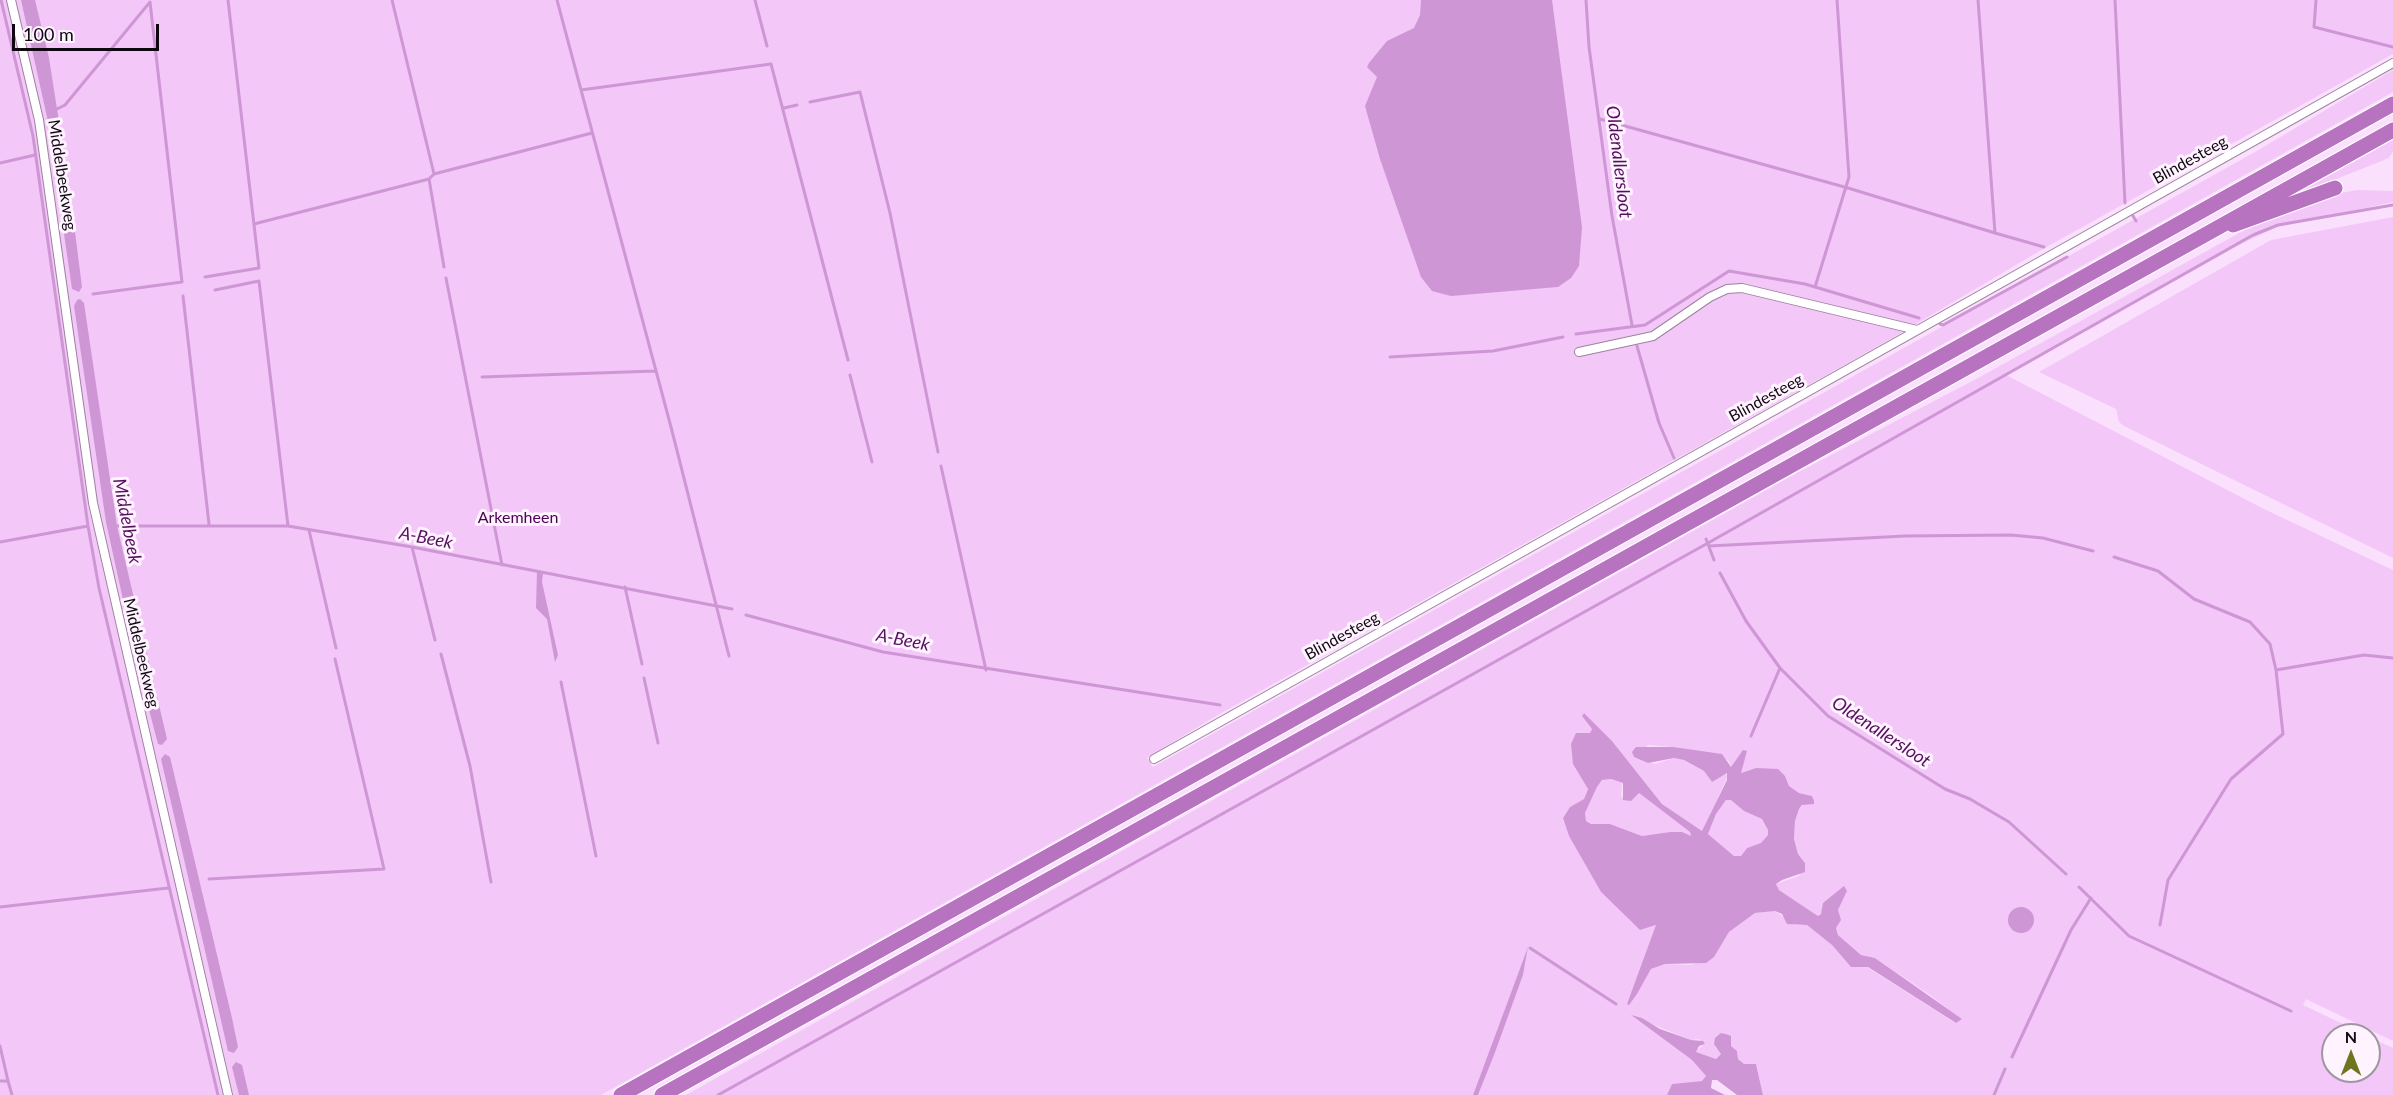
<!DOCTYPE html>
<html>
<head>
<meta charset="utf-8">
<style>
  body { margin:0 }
  #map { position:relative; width:2393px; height:1095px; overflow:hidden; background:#fbe0fd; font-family:Lato,sans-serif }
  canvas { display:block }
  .north { position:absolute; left:2321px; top:1023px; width:60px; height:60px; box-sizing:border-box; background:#fef3ff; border:2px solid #9f95a0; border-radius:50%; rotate:0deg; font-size:16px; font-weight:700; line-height:24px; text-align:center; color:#100811 }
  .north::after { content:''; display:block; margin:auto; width:21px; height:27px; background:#6f751d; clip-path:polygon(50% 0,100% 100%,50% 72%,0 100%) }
  .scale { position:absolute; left:12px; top:24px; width:147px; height:27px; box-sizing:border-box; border:3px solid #100811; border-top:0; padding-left:8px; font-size:18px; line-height:21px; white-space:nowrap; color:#100811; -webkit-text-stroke:4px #fef3ff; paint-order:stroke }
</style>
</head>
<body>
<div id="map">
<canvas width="2393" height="1095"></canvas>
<div class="north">N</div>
<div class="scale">100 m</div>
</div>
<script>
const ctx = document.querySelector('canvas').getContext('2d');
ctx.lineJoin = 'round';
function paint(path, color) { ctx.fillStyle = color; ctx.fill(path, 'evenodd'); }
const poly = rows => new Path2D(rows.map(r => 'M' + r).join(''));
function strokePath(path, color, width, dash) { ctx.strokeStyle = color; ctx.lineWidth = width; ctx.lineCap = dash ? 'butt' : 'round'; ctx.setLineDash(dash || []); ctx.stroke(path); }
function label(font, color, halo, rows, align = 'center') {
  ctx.font = font + ' Lato,sans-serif'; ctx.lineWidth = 6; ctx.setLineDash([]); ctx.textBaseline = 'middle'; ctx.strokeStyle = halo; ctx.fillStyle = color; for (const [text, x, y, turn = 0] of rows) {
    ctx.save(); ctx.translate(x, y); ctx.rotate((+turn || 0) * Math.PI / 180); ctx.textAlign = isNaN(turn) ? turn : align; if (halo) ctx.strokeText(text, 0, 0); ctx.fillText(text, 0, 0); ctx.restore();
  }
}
paint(poly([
  [0,0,2393,0,2393,54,2043,249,1889,340,1216,716,1147,758,1153,767,2255,152,2393,70,2393,92,601,1095,0,1095],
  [2393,140,2393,151,2389,158,2289,198],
  [2357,190,2393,191,2393,202,2277,227,2241,244,2006,375,2264,509,2393,570,2393,1041,2306,999,2303,1005,2366,1035,2333,1035,2333,1071,2369,1071,2369,1037,2393,1048,2393,1095,1763,1095,1757,1067,1744,1064,1738,1059,1737,1051,1731,1046,1731,1037,1727,1034,1721,1033,1721,1054,1716,1059,1695,1052,1705,1044,1699,1039,1691,1040,1632,1016,1692,1060,1706,1076,1703,1081,1672,1084,1667,1095,1478,1095,1523,975,1528,948,1473,1095,686,1095,1795,474,1978,378,2221,243,2258,223,2331,195],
  [1584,713,1612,741,1662,804,1703,832,1728,775,1723,773,1712,782,1704,771,1684,760,1674,758,1655,764,1634,757,1648,745,1673,747,1728,760,1731,767,1743,751,1747,751,1740,773,1756,768,1785,776,1789,786,1799,793,1812,796,1799,809,1795,821,1794,839,1798,854,1805,863,1799,876,1776,884,1779,890,1818,916,1847,891,1838,910,1836,928,1838,935,1861,955,1875,958,1930,995,1961,1019,1955,1023,1867,967,1851,967,1832,945,1807,925,1794,925,1775,911,1755,913,1729,932,1714,957,1691,965,1665,964,1651,969,1637,994,1627,1004,1657,930,1656,925,1640,930,1601,892,1569,836,1563,818,1570,807,1584,799,1588,788,1573,764,1592,729,1582,716],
  [2393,217,2393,558,2124,426,2119,422,2116,409,2039,372,2271,240],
  [1611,779,1622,783,1621,797,1639,793,1690,832,1691,837,1670,832,1642,836,1610,824,1591,824,1586,821,1585,813,1597,787,1602,780],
  [1731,799,1744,811,1762,819,1768,830,1768,835,1761,844,1747,848,1741,856,1734,856,1708,834,1716,814,1726,800]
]), '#f3c7f8');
paint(poly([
  [21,0,35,0,49,58,69,185,82,287,79,292,72,289,47,117],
  [1421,0,1552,0,1582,227,1579,266,1571,278,1558,287,1451,296,1432,291,1421,277,1380,159,1365,106,1377,77,1367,67,1369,63,1387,41,1414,28,1420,15],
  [80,299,84,303,117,526,167,739,162,745,158,744,138,668,106,522,74,306,77,300],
  [537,572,543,573,542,582,558,655,555,662,547,619,536,608],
  [1584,713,1612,741,1662,804,1702,831,1727,780,1727,773,1712,782,1704,771,1684,760,1674,758,1648,763,1634,757,1632,752,1636,747,1673,747,1722,754,1731,767,1743,750,1747,751,1741,773,1756,768,1778,769,1785,776,1789,786,1799,793,1812,796,1814,801,1814,804,1802,805,1799,809,1795,821,1794,839,1798,854,1805,863,1805,872,1782,880,1776,884,1779,890,1818,916,1821,914,1823,903,1844,886,1847,891,1838,910,1841,920,1836,928,1838,935,1861,955,1875,958,1962,1019,1956,1023,1868,967,1851,967,1832,945,1807,925,1787,924,1782,914,1775,911,1755,913,1729,932,1714,957,1706,963,1665,964,1651,969,1637,994,1629,1005,1627,1004,1656,925,1640,930,1601,892,1569,836,1563,818,1570,807,1584,799,1588,789,1573,764,1571,744,1576,733,1590,733,1592,729,1582,716],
  [1611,779,1623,783,1623,800,1631,801,1639,793,1690,832,1691,836,1682,832,1670,832,1642,836,1610,824,1591,824,1586,821,1585,813,1597,787,1602,780],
  [1726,800,1731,800,1744,811,1762,819,1768,830,1768,835,1761,843,1747,848,1741,856,1734,856,1708,834,1716,814],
  [165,754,170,757,232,1018,238,1047,234,1053,228,1051,161,759],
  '2008 920a13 13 0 1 1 26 0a13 13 0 1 1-26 0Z',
  [1528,947,1523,975,1494,1055,1478,1095,1473,1095],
  [1631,1015,1642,1018,1660,1029,1691,1040,1703,1041,1705,1044,1699,1046,1696,1052,1716,1059,1721,1054,1714,1044,1715,1038,1721,1033,1726,1034,1731,1036,1731,1046,1737,1051,1738,1059,1744,1064,1756,1064,1763,1095,1737,1095,1717,1080,1712,1080,1711,1088,1725,1095,1667,1095,1672,1084,1702,1081,1706,1076,1692,1060],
  [236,1062,242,1065,249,1095,239,1095,232,1067]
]), '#cf96d5');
strokePath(poly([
  [1,0,33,136,88,526,99,588,218,1095],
  [392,0,434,174,429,179,444,267],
  [557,0,671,427,729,656],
  [755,0,767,46],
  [1586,0,1589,47,1612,216,1632,325],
  [1978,0,1995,233,2044,247],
  [2115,0,2125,203],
  [2316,0,2314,27,2393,47],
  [581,90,771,64,848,360],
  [810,102,860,92,890,213,938,452],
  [784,108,797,105],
  [57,109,65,105,150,2,182,282,93,294],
  [1600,119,1848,188,1995,233],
  [0,163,35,155],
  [434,174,592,133],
  [2133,216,2136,221],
  [254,224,429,179],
  [205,277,259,268,228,0],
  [446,278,502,565],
  [1815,287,1849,177,1837,0],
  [215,290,259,281,288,526],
  [183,296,209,524],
  [1940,324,1943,325,2067,257],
  [1576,334,1645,325,1729,271,1805,284,1919,318],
  [1637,346,1659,423,1674,458],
  [1390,357,1493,351,1563,337],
  [850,375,872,462],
  [482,377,655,371],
  [941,466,986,670],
  [114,526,288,526,412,547,732,609],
  [309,530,336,648],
  [1706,539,1714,560],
  [0,542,88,526],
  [1709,546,1905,536,2011,535,2043,538,2093,551],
  [412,547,435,640],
  [2114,557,2158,571,2194,599,2250,622,2270,644,2276,670],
  [1720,573,1746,621,1780,668,1828,716,1945,789,1970,799,2009,822,2066,874],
  [625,587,642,664],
  [746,615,883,652,1220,705],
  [441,654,470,766,491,882],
  [644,678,658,743],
  [561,682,596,856],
  [1751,736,1780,668],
  [209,879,384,869,335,659],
  [2079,887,2129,936,2291,1011],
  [0,907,168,888],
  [2160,925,2168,880,2231,779,2283,734,2276,670,2364,655,2393,658],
  [1530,948,1616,1004],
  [0,1046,8,1081],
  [2012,1057,2071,930,2091,898],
  [0,1081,8,1081,12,1095],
  [718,1095,1708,543,2253,235,2278,225,2393,205],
  [1994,1095,2005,1069]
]), '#cf96d5', 3);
const street = poly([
  [11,0,39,120,93,503,228,1095],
  [1579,352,1653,336,1710,297,1727,289,1742,288,1917,330],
  [1154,759,2393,63]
]);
const highway = poly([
  [2233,225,2335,188],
  [621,1095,2393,104],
  [662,1095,2393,130]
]);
strokePath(street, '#9c839e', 10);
strokePath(highway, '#fff', 17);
strokePath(street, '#fff', 8);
strokePath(highway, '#b773bf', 15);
label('16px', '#100811', '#fef3ff', [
  ["Blindesteeg",2190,160,-29],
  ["Middelbeekweg",62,175,81],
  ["Blindesteeg",1766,398,-29],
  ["Blindesteeg",1342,636,-29],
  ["Middelbeekweg",141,653,77]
]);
label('16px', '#4b0353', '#fef3ff', [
  ["Arkemheen",518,518]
]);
label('italic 18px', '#55105d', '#fef3ff', [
  ["Oldenallersloot",1619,162,83],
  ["Middelbeek",127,521,79],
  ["A-Beek",426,538,11],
  ["A-Beek",903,640,11],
  ["Oldenallersloot",1881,732,33]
]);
</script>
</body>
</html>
